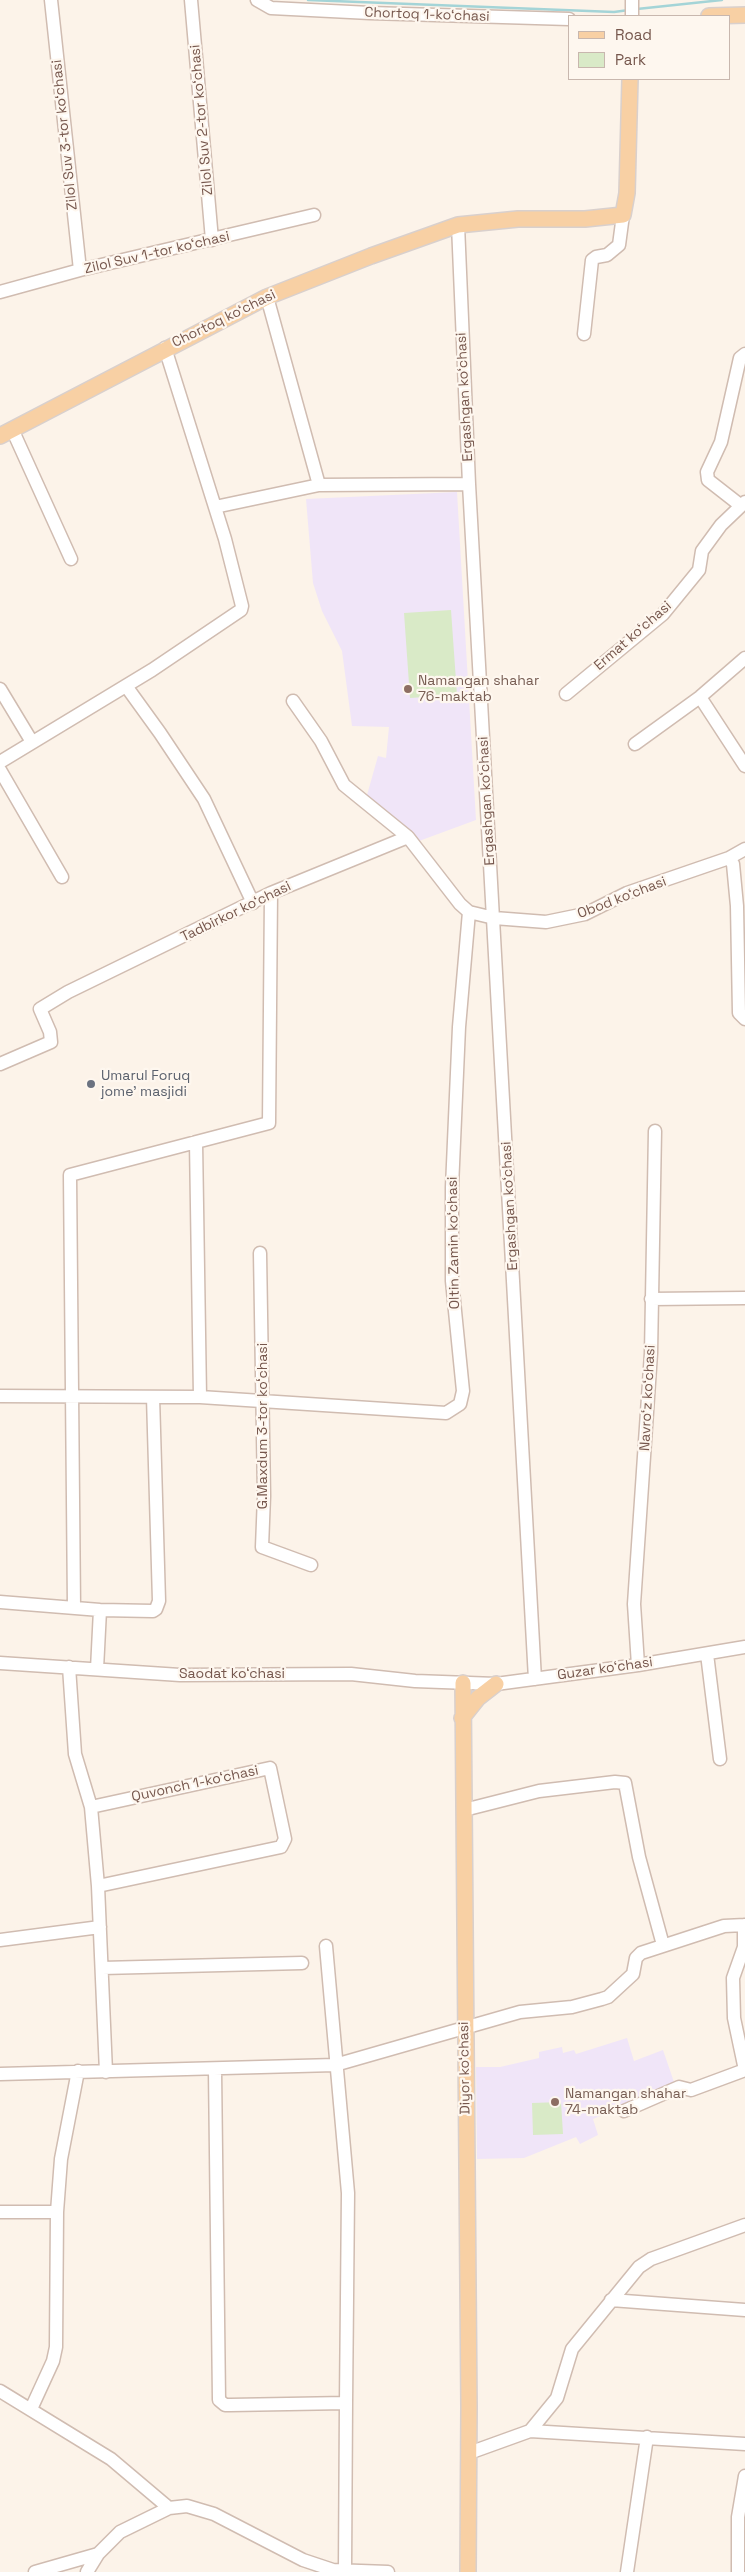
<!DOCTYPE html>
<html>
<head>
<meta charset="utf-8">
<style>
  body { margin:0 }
  #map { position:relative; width:745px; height:2572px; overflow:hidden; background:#fcf3e9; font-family:"Space Grotesk",sans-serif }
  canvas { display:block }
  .legend { position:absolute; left:568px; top:15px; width:162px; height:65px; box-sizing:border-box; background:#fef7ef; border:1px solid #c8b7ae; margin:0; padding:6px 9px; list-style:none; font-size:15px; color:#76574d }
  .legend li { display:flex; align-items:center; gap:10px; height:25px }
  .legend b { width:25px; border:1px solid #c8b7ae }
</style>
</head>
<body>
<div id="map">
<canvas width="745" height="2572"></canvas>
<ul class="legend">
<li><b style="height:6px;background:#f8d0a4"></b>Road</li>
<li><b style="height:14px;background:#d9eac7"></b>Park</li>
</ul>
</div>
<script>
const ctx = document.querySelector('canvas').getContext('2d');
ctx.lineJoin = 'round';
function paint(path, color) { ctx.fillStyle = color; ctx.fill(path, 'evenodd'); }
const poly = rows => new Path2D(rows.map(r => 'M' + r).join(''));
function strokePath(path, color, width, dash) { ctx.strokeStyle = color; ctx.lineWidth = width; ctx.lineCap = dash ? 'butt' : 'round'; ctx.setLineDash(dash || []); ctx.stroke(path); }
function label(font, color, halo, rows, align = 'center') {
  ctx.font = font + ' "Space Grotesk",sans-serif'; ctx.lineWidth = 4.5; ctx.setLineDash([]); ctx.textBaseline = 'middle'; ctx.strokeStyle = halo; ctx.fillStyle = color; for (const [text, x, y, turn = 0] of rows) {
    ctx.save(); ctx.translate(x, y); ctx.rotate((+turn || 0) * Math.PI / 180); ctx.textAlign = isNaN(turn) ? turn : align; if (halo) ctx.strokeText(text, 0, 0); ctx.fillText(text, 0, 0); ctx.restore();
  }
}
paint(poly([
  [457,492,476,820,419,841,367,795,378,756,386,758,389,727,352,726,342,651,322,611,313,583,306,499],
  [627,2038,634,2061,663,2050,675,2085,593,2119,598,2135,580,2144,576,2137,524,2158,477,2159,476,2067,500,2067,539,2058,539,2052,562,2047,563,2053,574,2050,576,2054]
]), '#f0e5f8');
paint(poly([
  [451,610,457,695,410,698,404,613],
  [561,2102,563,2134,533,2135,532,2103]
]), '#d9eac7');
strokePath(poly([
  [308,0,614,12,629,10],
  [637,9,722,0]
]), '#a4d4d7', 2.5);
const minor = poly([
  [51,0,80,270],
  [191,0,212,240],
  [257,0,271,8,370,13,569,19],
  [632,0,632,16],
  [458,225,469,484,535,1679],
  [0,292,80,270,314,215],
  [267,297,319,485],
  [584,334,592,260,596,257,607,255,619,245,623,215],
  [12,429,71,559],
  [740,505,708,480,707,472,721,442,740,358,745,354],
  [215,507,319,485,469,484],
  [126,686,160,733,204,799,253,903],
  [0,689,32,742],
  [566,694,663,614,699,570,702,551,721,525,745,502],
  [700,697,745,766],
  [293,701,321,741,344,785,408,837],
  [635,744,700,697,745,658],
  [0,762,152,670,241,610,242,606,225,539,165,348],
  [0,770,62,877],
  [729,858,733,864,737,906,739,1013,745,1019],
  [0,1064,51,1042,50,1032,40,1009,68,992,271,893,408,837,460,904,469,912,494,918,546,922,585,914,627,893,729,858,745,849],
  [196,1142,200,1397],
  [260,1253,264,1496,262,1547,311,1565],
  [651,1299,745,1298],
  [0,1396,200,1397,446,1413,460,1404,463,1391,452,1281,452,1187,459,1027,469,912],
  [0,1602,100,1610,153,1611,156,1609,159,1601,153,1397],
  [74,1608,70,1175,269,1123,271,893],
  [707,1654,720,1759],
  [0,1663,180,1675,351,1674,415,1681,496,1684,638,1665,745,1647],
  [638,1665,634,1604,651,1353,655,1131],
  [69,1667,75,1754,91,1807,98,1886,106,2072],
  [97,1669,100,1610],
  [91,1807,270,1768,285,1839,281,1847,98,1886],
  [464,1810,539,1791,615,1782,625,1783,639,1857,663,1945],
  [0,1940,100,1927],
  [102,1968,302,1963],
  [215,2070,219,2400,225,2405,230,2405,346,2403,348,2193,326,1946],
  [0,2074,335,2065,520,2012,572,2007,602,1999,608,1997,633,1974,636,1958,641,1953,724,1926,745,1925],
  [624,2111,679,2087,691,2090,745,2070,734,2018,733,1978,744,1947,744,1925],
  [0,2212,57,2212],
  [611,2300,745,2310],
  [0,2391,111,2459,169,2508,187,2506,214,2514,303,2560,333,2570,388,2572],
  [31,2409,53,2361,56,2347,57,2212,61,2159,78,2071],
  [530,2431,745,2444],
  [469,2453,530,2431,557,2398,572,2349,639,2267,651,2259,745,2225],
  [345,2570,346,2403],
  [35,2572,98,2554,120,2532,169,2508],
  [87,2572,98,2554],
  [627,2572,647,2437],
  [738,2572,738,2517,745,2476]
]);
const major = poly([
  [709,16,745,15],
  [0,436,267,297,371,256,458,225,518,219,585,219,623,215,627,193,630,79],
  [463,1683,469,2407,468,2572],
  [462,1718,478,1698,496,1684]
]);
strokePath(minor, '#d0bcb1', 15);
strokePath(major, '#d9d0cd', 18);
strokePath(minor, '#fff', 12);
strokePath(major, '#f8d0a4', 15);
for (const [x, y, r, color] of [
  [408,689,5,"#8d6e63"],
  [91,1084,5,"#6b7280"],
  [555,2102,5,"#8d6e63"]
]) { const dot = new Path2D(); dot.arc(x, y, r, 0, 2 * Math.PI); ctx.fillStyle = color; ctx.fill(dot); strokePath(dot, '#fef7ef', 2); }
label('14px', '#76574d', '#fef7ef', [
  ["Chortoq 1-koʻchasi",427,15,2],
  ["Zilol Suv 2-tor koʻchasi",202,120,-95],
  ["Zilol Suv 3-tor koʻchasi",65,135,-96],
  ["Zilol Suv 1-tor koʻchasi",157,253,-13],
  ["Chortoq koʻchasi",224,319,-26],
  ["Ergashgan koʻchasi",465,397,-93],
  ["Ermat koʻchasi",633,636,-41],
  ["Ergashgan koʻchasi",487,801,-93],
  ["Obod koʻchasi",622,898,-21],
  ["Tadbirkor koʻchasi",236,912,-26],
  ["Ergashgan koʻchasi",510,1206,-93],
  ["Oltin Zamin koʻchasi",454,1243,-91],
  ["Navroʻz koʻchasi",648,1398,-87],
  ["G.Maxdum 3-tor koʻchasi",263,1426,-90],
  ["Guzar koʻchasi",605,1669,-8],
  ["Saodat koʻchasi",232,1674],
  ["Quvonch 1-koʻchasi",195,1784,-12],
  ["Diyor koʻchasi",465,2068,-91]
]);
label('14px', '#785e54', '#fef7ef', [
  ["Namangan shahar",418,681],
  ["76-maktab",418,697],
  ["Namangan shahar",565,2094],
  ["74-maktab",565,2110]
], 'left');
label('14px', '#5b616d', '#fef7ef', [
  ["Umarul Foruq",101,1076],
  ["jome' masjidi",101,1092]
], 'left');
</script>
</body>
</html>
